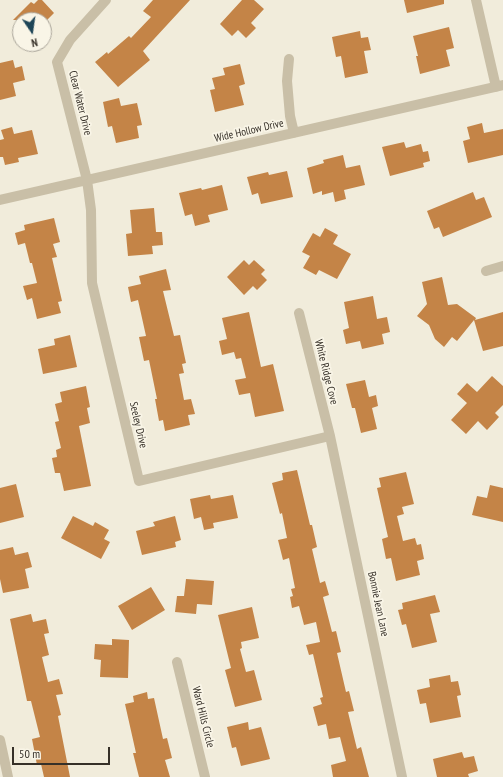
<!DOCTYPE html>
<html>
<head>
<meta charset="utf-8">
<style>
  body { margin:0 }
  #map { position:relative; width:503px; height:777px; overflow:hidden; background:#f1ecdb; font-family:"PT Sans Narrow",sans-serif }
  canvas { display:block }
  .north { position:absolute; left:12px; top:12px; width:40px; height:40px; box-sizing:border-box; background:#f9f5e7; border:1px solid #aba69b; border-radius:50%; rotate:167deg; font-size:11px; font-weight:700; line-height:16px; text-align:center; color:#363028 }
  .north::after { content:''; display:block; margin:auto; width:14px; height:18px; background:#1e4557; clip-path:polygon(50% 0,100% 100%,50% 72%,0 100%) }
  .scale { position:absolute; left:12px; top:747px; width:98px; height:18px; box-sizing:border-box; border:2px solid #363028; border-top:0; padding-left:5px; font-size:12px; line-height:14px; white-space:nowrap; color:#363028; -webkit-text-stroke:3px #f9f5e7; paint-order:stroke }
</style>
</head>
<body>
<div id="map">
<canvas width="503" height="777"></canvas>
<div class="north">N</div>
<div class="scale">50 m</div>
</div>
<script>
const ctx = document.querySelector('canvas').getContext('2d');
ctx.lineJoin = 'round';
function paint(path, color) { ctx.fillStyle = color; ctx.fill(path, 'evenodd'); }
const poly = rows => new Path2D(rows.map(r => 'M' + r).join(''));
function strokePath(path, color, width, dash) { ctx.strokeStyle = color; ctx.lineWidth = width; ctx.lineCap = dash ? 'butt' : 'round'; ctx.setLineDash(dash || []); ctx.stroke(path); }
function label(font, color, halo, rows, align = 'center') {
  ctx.font = font + ' "PT Sans Narrow",sans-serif'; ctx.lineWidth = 3.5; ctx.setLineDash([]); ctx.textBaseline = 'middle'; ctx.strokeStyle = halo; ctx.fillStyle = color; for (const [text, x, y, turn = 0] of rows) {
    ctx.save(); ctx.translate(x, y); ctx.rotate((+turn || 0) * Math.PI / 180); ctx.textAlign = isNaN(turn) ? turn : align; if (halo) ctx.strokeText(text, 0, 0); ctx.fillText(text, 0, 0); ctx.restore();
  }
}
paint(poly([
  [38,0,42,0,54,13,47,20,13,20,31,2,34,4],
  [153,0,190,0,143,51,150,60,118,87,95,62,107,52,108,54,129,36,131,38,151,17,143,11],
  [242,0,254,0,264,9,251,23,256,28,246,38,238,30,232,36,220,24],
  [404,0,444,0,444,4,407,13],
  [449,27,454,48,446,50,450,66,420,74,416,56,418,56,413,36],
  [360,31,361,38,368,37,371,50,364,51,368,73,345,78,341,56,336,57,332,37],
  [13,60,15,68,22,66,25,80,13,83,16,96,0,100,0,63],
  [240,64,245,84,239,86,244,105,215,112,210,90,215,89,212,78,225,75,223,68],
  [119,98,121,106,137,103,142,125,137,126,139,138,116,143,112,126,108,127,103,102],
  [482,123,484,133,503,129,503,155,468,163,463,141,470,139,467,127],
  [12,127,14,134,32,130,38,154,18,158,19,162,5,165,3,157,0,157,0,140,4,139,1,130],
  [404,142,406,148,421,144,423,152,428,151,430,161,423,163,424,167,390,176,382,147],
  [343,155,346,168,360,165,365,185,344,190,346,199,335,202,333,192,322,195,322,191,313,194,307,168,324,163,323,160],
  [287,171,293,197,261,204,258,193,252,195,247,177,268,172,269,175],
  [222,185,228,210,208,215,210,222,195,226,192,214,185,216,179,193,201,188,202,190],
  [473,192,476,200,484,197,492,217,443,237,439,227,434,229,427,211],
  [154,208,156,232,162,232,163,245,152,246,153,254,128,256,126,234,132,233,130,210],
  [54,218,60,242,53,244,57,257,52,258,62,301,58,302,61,313,37,319,32,298,27,300,23,286,37,283,32,263,30,263,25,243,18,245,15,233,25,230,24,225],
  [325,228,338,235,333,244,351,254,337,279,319,270,316,275,303,268,310,256,302,252,313,233,320,237],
  [244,260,249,265,254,260,265,270,261,274,267,280,257,290,253,286,244,295,227,277],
  [166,269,171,290,163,291,174,336,180,335,186,363,182,364,184,373,179,374,184,400,191,399,195,414,188,415,190,425,165,431,163,420,159,421,155,399,157,399,149,360,144,361,139,337,146,336,138,300,131,302,128,287,141,284,139,276],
  [442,277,448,305,457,304,476,318,475,320,503,312,503,346,483,351,474,320,457,341,452,337,444,347,435,339,429,325,417,316,427,304,422,282],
  [373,296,377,319,387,317,390,332,382,334,384,344,362,349,360,341,346,344,343,330,349,328,344,302],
  [249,312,261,367,273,364,284,411,255,417,250,393,239,395,235,380,246,378,241,358,236,359,234,352,222,355,219,341,227,339,222,318],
  [70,335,77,367,43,374,38,349,55,345,54,339],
  [492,376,503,386,503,405,495,413,499,417,487,430,478,421,466,434,451,420,467,403,457,394,467,383,477,392],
  [365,380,369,397,376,395,378,406,372,408,377,429,361,433,355,408,352,408,346,384],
  [86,386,90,407,87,408,90,423,79,426,91,486,64,491,60,473,55,473,52,458,57,457,56,450,61,448,55,422,59,421,55,404,62,402,60,392],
  [297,470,310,525,312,525,317,547,312,549,320,583,325,581,329,595,323,597,332,632,336,631,341,652,337,653,346,692,349,691,354,711,348,712,357,749,361,747,369,777,333,777,331,765,346,761,340,737,329,739,326,724,318,726,313,707,322,704,320,698,323,697,313,654,309,655,306,645,320,642,316,622,304,625,299,606,292,608,290,597,293,596,291,589,295,588,289,558,283,560,278,540,287,538,282,513,280,514,272,483,283,480,282,473],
  [406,472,414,504,402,507,404,514,397,516,403,541,415,538,417,545,421,544,424,559,417,561,420,575,396,581,391,558,386,559,382,539,388,537,377,488,381,487,379,478],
  [16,484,24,517,0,523,0,488],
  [490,485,503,488,503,522,472,515,477,496,487,498],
  [210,495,211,499,233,495,238,518,213,523,214,528,204,530,201,517,194,519,190,499],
  [73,516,93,526,95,522,109,530,104,539,110,542,101,559,61,538],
  [175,516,181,540,175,542,176,547,142,555,136,531,155,526,153,522],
  [13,547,15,555,28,552,32,567,25,569,29,588,3,593,0,579,0,550],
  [186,579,214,581,212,605,197,604,196,614,175,612,177,596,184,596],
  [151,587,165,610,132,630,118,606],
  [435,595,440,612,430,614,437,642,412,648,406,624,402,625,398,610,403,609,402,603],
  [252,607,259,638,241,642,242,648,240,649,246,672,254,670,262,700,235,707,225,670,231,668,218,615],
  [31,614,33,622,46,619,49,633,44,634,49,655,42,657,48,682,59,679,63,694,56,695,61,715,58,716,70,777,44,777,41,764,37,765,32,739,40,737,31,701,27,701,10,619],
  [112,639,129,640,128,678,100,677,101,660,94,659,95,644,112,645],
  [450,675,451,682,458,681,461,695,457,696,461,717,430,723,426,703,420,704,417,690,430,687,429,679],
  [147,692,148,699,154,698,163,739,167,738,172,758,165,760,170,777,139,777,133,753,136,753,125,704,134,702,133,696],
  [248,722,249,730,261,727,270,759,241,766,236,747,232,748,227,727],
  [462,752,464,758,474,756,478,771,468,774,469,777,437,777,433,759]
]), '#c48447');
strokePath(poly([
  [106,0,70,40,57,62,87,180,91,210,92,283,139,481,330,436],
  [476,0,496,87],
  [289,59,287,81,290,116,294,133],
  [0,200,503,85],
  [486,271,503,266],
  [299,313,330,436,402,777],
  [177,662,205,777],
  [0,740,8,777]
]), '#c9bfa7', 10);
label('11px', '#363028', '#f9f5e7', [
  ["Clear Water Drive",80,103,76],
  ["Wide Hollow Drive",249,131,-13],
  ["White Ridge Cove",326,372,76],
  ["Seeley Drive",138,425,77],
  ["Bonnie Jean Lane",378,604,78],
  ["Ward Hills Circle",203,717,76]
]);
</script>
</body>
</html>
